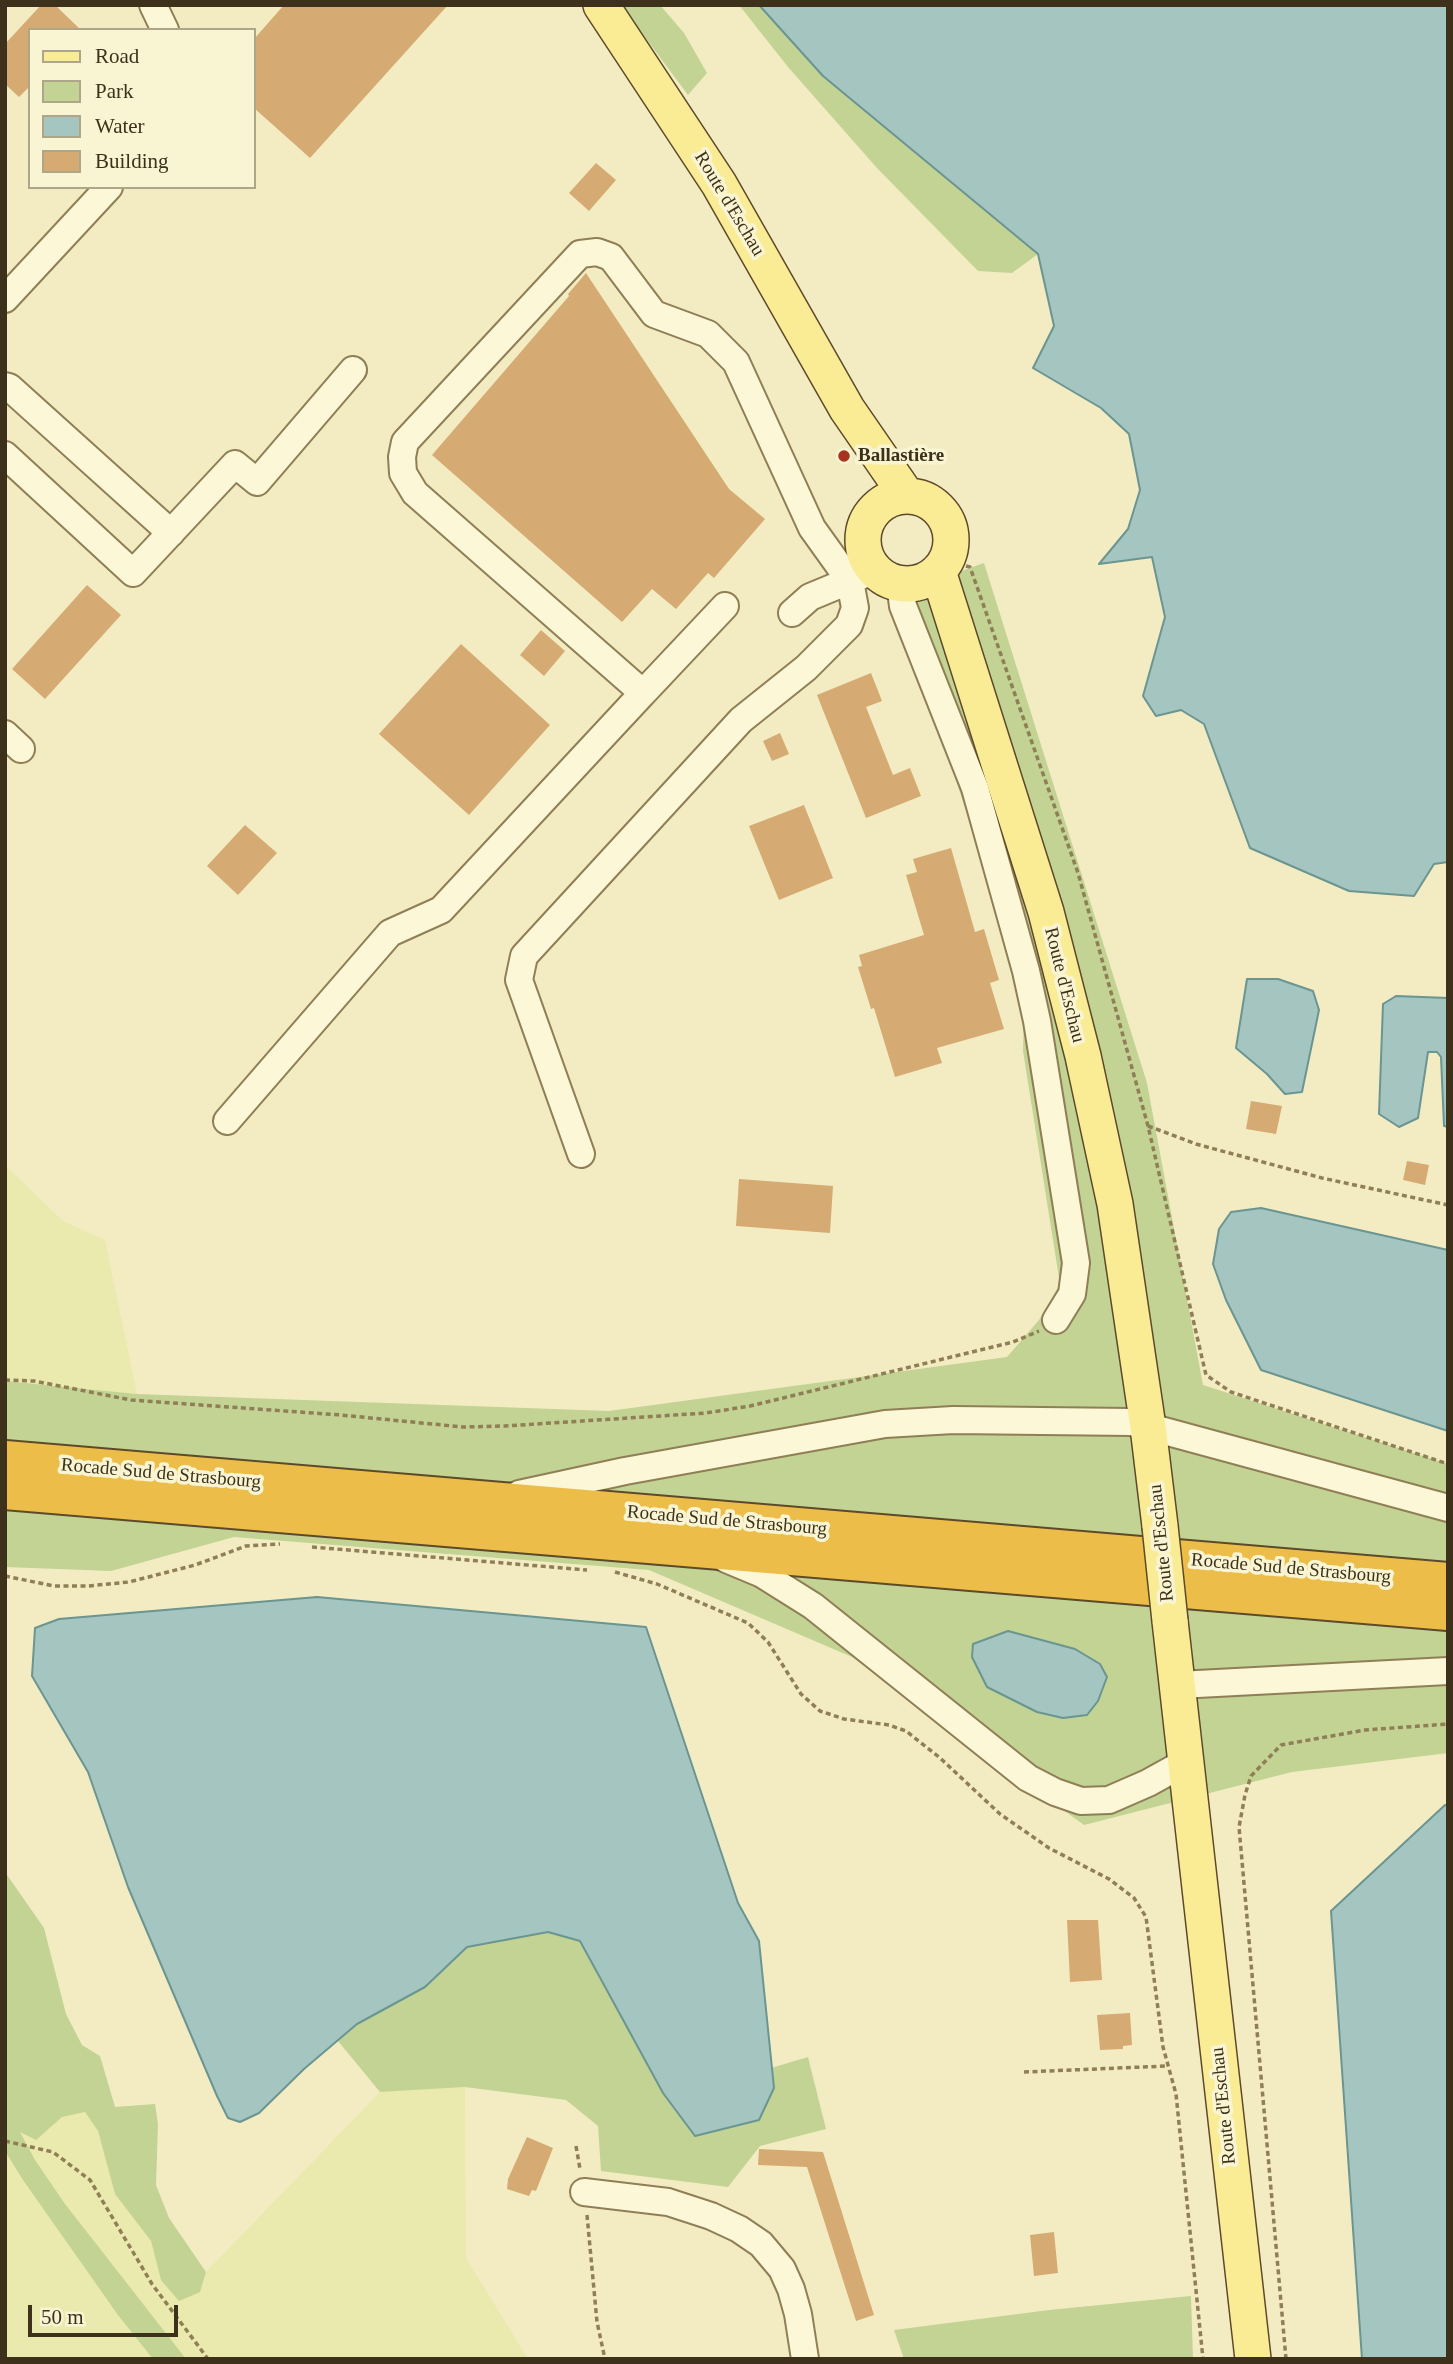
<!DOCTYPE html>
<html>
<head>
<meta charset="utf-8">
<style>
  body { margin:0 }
  #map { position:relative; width:1453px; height:2364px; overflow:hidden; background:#f3ecc2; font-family:Georgia,serif }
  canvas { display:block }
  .frame { position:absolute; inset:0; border:7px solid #3d311c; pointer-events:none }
  .legend { position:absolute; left:28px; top:28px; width:228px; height:161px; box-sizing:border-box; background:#f9f4d2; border:2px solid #aea689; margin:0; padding:9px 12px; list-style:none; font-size:21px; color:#3d311c }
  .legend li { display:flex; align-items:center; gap:14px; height:35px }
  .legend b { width:35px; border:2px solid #aea689 }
  .scale { position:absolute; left:28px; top:2305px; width:150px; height:32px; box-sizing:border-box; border:4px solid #3d311c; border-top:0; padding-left:9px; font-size:21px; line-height:24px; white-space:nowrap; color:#3d311c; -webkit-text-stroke:5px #f9f4d2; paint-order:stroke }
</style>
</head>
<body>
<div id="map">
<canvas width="1453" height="2364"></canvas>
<div class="frame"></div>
<ul class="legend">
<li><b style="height:9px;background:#faeb95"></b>Road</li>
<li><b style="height:19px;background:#c2d394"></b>Park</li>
<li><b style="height:19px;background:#a5c5c1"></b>Water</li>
<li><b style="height:19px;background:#d5ab73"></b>Building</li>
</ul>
<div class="scale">50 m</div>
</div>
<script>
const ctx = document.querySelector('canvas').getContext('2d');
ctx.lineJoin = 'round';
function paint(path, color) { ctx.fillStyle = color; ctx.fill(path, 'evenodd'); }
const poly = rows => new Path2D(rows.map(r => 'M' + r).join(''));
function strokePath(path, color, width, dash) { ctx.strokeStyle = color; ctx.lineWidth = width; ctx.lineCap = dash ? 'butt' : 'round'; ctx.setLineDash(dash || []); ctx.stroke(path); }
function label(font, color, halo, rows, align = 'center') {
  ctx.font = font + ' Georgia,serif'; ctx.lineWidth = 7; ctx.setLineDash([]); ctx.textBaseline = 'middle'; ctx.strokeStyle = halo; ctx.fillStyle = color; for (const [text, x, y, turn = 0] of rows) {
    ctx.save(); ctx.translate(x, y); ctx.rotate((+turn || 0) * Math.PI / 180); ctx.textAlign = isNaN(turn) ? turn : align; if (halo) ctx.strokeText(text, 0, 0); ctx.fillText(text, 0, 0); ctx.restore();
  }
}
paint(poly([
  [5,1165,63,1221,105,1240,137,1394,5,1381],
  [465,2087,466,2258,528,2359,5,2359,5,2124,36,2139,62,2117,85,2112,98,2131,115,2194,151,2241,161,2280,200,2292,206,2272,380,2092]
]), '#eae9ae');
paint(poly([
  [621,5,660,5,684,33,707,73,688,95],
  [739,5,759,5,823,76,1038,254,1012,273,978,271,877,168,788,67],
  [984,563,1147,1083,1203,1385,1448,1464,1448,1753,1292,1772,1084,1825,852,1657,649,1570,234,1537,111,1571,5,1567,5,1381,137,1394,609,1411,1007,1357,1039,1320,1060,1284,1023,1051,1024,1013,978,848,926,688,887,597],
  [5,1872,44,1928,66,2014,82,2045,100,2056,115,2107,155,2104,158,2124,156,2185,169,2218,206,2272,200,2292,179,2301,161,2280,151,2241,115,2194,98,2131,85,2112,62,2117,36,2140,20,2132,35,2160,65,2204,186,2359,153,2359,118,2315,23,2180,5,2151],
  [548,1932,580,1941,663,2093,695,2136,774,2088,771,2068,808,2057,826,2129,760,2146,728,2187,601,2171,598,2126,566,2100,465,2087,380,2092,338,2041,358,2024,425,1987,467,1947],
  [1191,2296,1193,2359,904,2359,894,2330,1049,2310]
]), '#c2d394');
const water = poly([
  [759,5,1448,5,1448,862,1434,864,1414,896,1349,891,1250,848,1204,724,1181,710,1156,716,1143,696,1165,617,1152,557,1099,564,1128,529,1140,490,1129,434,1101,408,1033,368,1054,326,1038,254,823,76,759,5],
  [1247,979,1278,979,1313,991,1319,1010,1302,1092,1285,1094,1267,1074,1236,1048,1247,979],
  [1396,996,1448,998,1448,1127,1444,1126,1441,1057,1437,1052,1428,1052,1418,1118,1399,1127,1379,1114,1383,1004,1396,996],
  [1261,1208,1448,1250,1448,1431,1261,1370,1226,1300,1213,1264,1219,1229,1231,1212,1261,1208],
  [317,1597,646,1627,738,1903,759,1941,774,2088,759,2120,695,2136,663,2093,580,1941,548,1932,467,1947,425,1987,357,2024,304,2069,259,2113,240,2122,228,2118,217,2096,128,1887,88,1772,32,1676,35,1628,59,1619,317,1597],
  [1008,1631,1075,1649,1100,1664,1107,1677,1098,1701,1087,1715,1063,1718,1037,1712,987,1687,972,1657,973,1644,1008,1631],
  [1445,1805,1448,1805,1448,2359,1362,2359,1331,1911,1445,1805]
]);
paint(water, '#a5c5c1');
strokePath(water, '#6a9591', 2);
paint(poly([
  [41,5,55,5,81,30,30,30,30,86,19,97,5,84,5,44],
  [284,5,448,5,310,158,254,108,254,39],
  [596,163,616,180,589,211,569,193],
  [586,273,729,489,765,519,714,578,708,573,676,609,652,589,622,622,432,455,569,296,568,294],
  [87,585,121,615,45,699,12,669],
  [541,630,565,651,544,676,520,655],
  [461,644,550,725,469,815,379,734],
  [871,673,882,701,866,707,893,775,910,768,921,796,866,818,817,695],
  [780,733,789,754,772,761,763,741],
  [804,805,833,878,779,900,749,826],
  [245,825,277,853,238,895,207,866],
  [951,848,975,932,984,929,999,980,990,983,1004,1029,937,1048,942,1063,895,1077,874,1008,871,1009,858,967,862,966,859,955,924,935,906,875,917,872,913,859],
  [1251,1101,1282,1106,1276,1134,1246,1129],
  [1407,1161,1429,1165,1425,1185,1403,1180],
  [739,1179,833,1186,830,1233,736,1226],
  [1067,1920,1098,1920,1102,1980,1070,1982],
  [1130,2013,1132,2045,1123,2046,1123,2049,1100,2050,1097,2015],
  [527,2137,553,2148,536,2191,532,2190,529,2196,507,2189,508,2179],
  [759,2149,823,2152,874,2315,856,2321,807,2167,758,2165],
  [1054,2232,1058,2273,1034,2276,1030,2235]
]), '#d5ab73');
const minor = poly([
  [153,5,165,30],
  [5,299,109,187],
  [5,386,9,387,171,533],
  [5,455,133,573,235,464,257,482,353,370],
  [900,583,903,606,975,788,1026,971,1037,1021,1076,1263,1072,1294,1056,1320],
  [792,613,810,597,875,570],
  [5,734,21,749],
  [227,1121,390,933,441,910,643,693],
  [581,1154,519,980,524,956,741,720,806,668,849,625,855,608,850,581,812,528,736,362,708,334,654,314,611,257,597,252,580,254,405,442,402,457,403,473,415,493,643,693,725,606],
  [519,1494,625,1471,885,1424,953,1420,1131,1422,1448,1508],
  [726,1559,762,1574,813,1606,1028,1778,1055,1792,1081,1801,1109,1800,1148,1783,1186,1762],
  [1178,1685,1448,1671],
  [584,2192,668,2202,711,2216,739,2229,761,2244,782,2269,791,2289,798,2314,805,2359]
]);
const major = poly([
  [601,5,719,184,847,409,907,496],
  '863 540a44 44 0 1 1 88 0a44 44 0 1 1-88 0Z',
  [938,571,1046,912,1083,1056,1115,1204,1148,1427,1160,1526],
  [1170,1621,1253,2359]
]);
const highway = poly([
  [5,1460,1448,1582],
  [5,1490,1448,1611]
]);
strokePath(minor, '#8f7e56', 30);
strokePath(major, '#5d4a2b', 38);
strokePath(highway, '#5d4a2b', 42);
strokePath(poly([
  [966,566,970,567,1078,873,1148,1126,1206,1375,1231,1392,1448,1464],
  [1148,1126,1196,1144,1322,1178,1448,1205],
  [5,1380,34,1381,131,1400,341,1415,463,1427,505,1426,706,1413,750,1406,1013,1342,1039,1331],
  [312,1547,587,1570],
  [615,1572,657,1584,748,1623,768,1642,801,1694,820,1711,844,1719,889,1725,906,1731,939,1757,1000,1814,1049,1848,1109,1879,1134,1898,1146,1917,1163,2047,1176,2094,1203,2359],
  [5,1576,54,1586,88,1586,129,1582,195,1565,246,1546,280,1544],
  [1024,2072,1167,2066],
  [5,2141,53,2152,90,2180,152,2284,208,2359],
  [576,2146,580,2169],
  [587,2215,597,2322,605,2359],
  [1286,2359,1239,1827,1245,1795,1251,1776,1281,1745,1365,1730,1448,1724]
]), '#8f7e56', 3.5, [5, 3.5]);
strokePath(minor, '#fcf7d6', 26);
strokePath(major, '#faeb95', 35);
strokePath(highway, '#ecbe49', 38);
const majorBridge = poly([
  [1160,1526,1170,1621]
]);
strokePath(majorBridge, '#5d4a2b', 38, []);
strokePath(majorBridge, '#faeb95', 35);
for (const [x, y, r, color] of [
  [844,456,7,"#a5331f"]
]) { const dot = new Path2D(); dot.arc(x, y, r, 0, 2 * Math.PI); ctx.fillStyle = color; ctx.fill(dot); strokePath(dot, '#f9f4d2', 2.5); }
label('19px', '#3d311c', '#f9f4d2', [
  ["Route d'Eschau",729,204,59],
  ["Route d'Eschau",1064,985,76],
  ["Rocade Sud de Strasbourg",161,1474,5],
  ["Rocade Sud de Strasbourg",727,1521,5],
  ["Route d'Eschau",1162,1543,-96],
  ["Rocade Sud de Strasbourg",1291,1569,5],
  ["Route d'Eschau",1224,2106,-96]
]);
label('bold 19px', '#3d311c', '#f9f4d2', [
  ["Ballastière",858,456]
], 'left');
</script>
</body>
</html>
